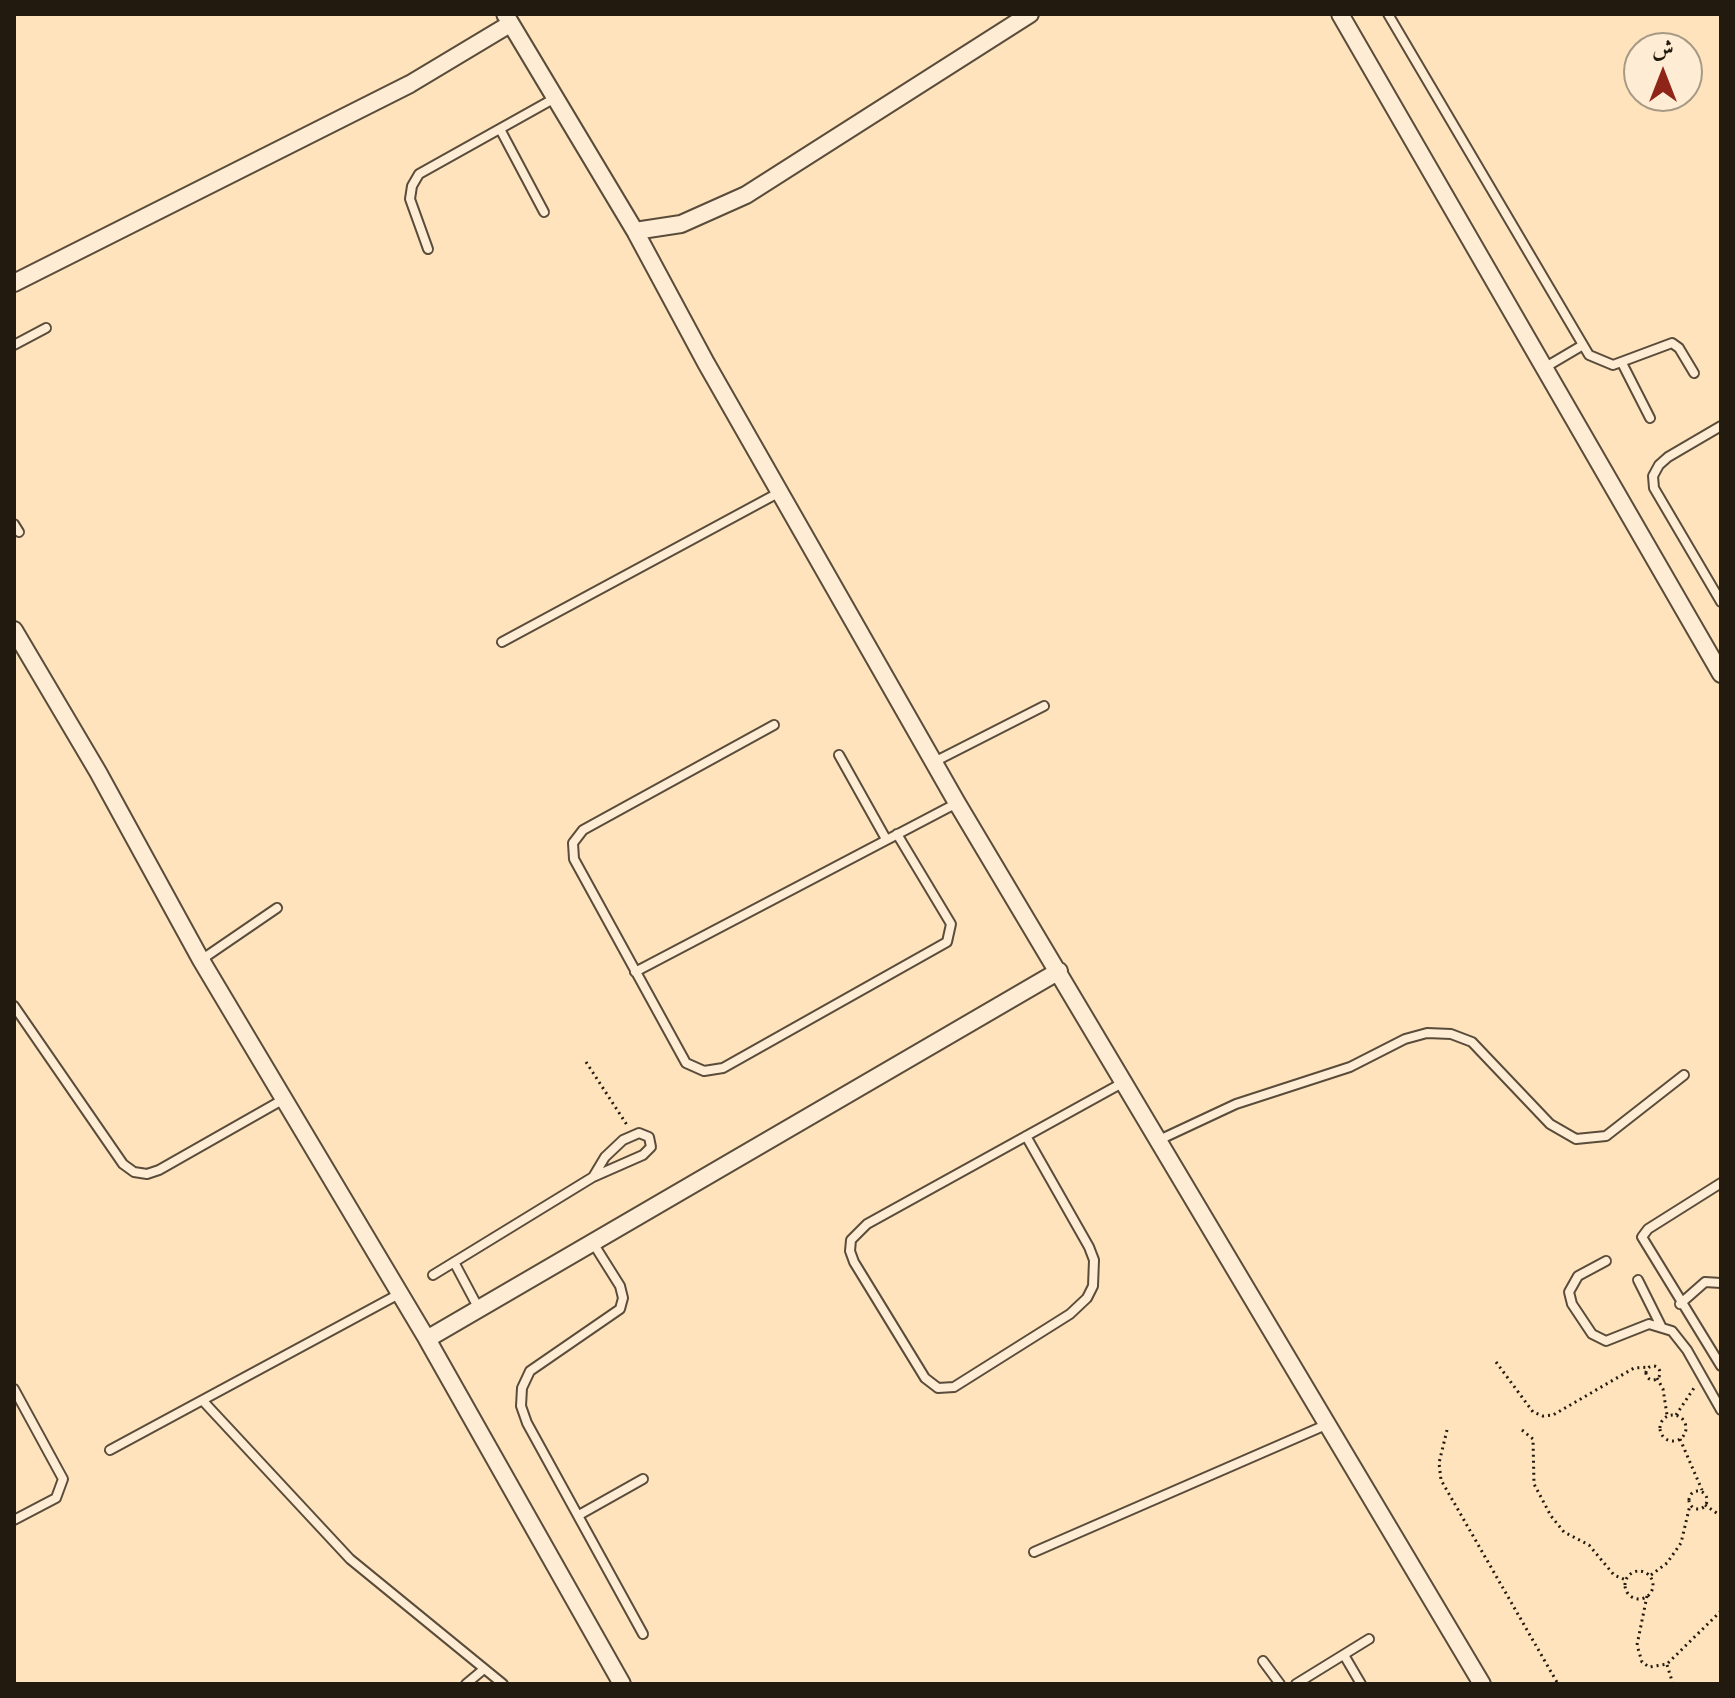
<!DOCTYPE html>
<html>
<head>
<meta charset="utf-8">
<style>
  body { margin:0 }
  #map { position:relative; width:1735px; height:1698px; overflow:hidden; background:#fee3bd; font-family:"IM FELL English",Amiri,serif }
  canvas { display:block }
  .frame { position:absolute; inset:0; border:16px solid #231a0f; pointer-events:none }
  .north { position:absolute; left:1623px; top:32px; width:80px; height:80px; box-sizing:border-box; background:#feedd4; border:2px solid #a69985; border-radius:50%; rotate:0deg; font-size:22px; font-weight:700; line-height:32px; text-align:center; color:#231a0f }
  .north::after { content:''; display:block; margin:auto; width:28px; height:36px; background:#8f2418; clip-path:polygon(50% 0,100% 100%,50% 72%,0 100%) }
</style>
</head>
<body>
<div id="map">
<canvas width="1735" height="1698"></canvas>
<div class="frame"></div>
<div class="north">ش</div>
</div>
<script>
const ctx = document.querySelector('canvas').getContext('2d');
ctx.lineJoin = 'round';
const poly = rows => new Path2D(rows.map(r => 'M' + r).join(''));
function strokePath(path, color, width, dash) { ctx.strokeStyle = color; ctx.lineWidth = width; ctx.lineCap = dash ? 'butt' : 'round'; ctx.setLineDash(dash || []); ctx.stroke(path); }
const service = poly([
  [1388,14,1589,355,1613,365,1672,343,1679,348,1694,373],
  [500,129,544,212],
  [428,249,410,199,412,186,419,174,555,98],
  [14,345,46,328],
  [1622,363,1650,418],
  [1544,368,1583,345],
  [1721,426,1668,457,1659,465,1653,476,1654,488,1721,602],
  [14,524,19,532],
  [502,642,780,492],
  [774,725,583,830,573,843,574,859,686,1063,704,1071,723,1068,947,942,951,924,897,834],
  [839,755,886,839],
  [934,762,1044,706],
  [201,960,277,908],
  [635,972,957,803],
  [14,1006,123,1164,134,1172,147,1174,159,1170,284,1099],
  [1026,1136,1089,1247,1094,1260,1093,1286,1087,1298,1070,1314,954,1387,938,1388,925,1378,854,1262,850,1251,851,1240,867,1224,1124,1082],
  [1159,1140,1236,1104,1350,1067,1405,1039,1427,1033,1451,1034,1472,1042,1550,1124,1576,1139,1606,1136,1684,1075],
  [1721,1183,1648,1229,1642,1237,1721,1366],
  [593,1243,620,1286,623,1298,620,1309,530,1371,522,1388,521,1406,527,1423,643,1634],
  [1606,1261,1578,1276,1569,1292,1572,1304,1592,1334,1606,1341,1649,1324,1672,1331,1687,1350,1721,1410],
  [454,1262,479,1309],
  [433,1275,593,1177,643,1155,651,1147,649,1137,639,1133,623,1140,605,1157,593,1177],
  [1638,1280,1661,1326],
  [1680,1304,1705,1282,1721,1283],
  [14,1389,63,1479,56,1498,14,1520],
  [203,1401,350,1559,503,1684],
  [110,1450,399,1294],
  [579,1515,643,1479],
  [1034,1552,1328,1424],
  [1344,1655,1361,1684],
  [1263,1661,1280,1684],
  [466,1684,484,1669],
  [1296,1684,1369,1639]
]);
const minor = poly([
  [505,14,635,231,706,363,957,803,1482,1684],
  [1340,14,1721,674],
  [635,231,681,224,746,195,1030,14],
  [14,283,410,84,510,24],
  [14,630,98,772,201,960,427,1339,622,1684],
  [427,1339,1059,971]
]);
strokePath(service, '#5a4c3a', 12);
strokePath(minor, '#5a4c3a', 20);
strokePath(poly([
  [586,1062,627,1125],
  [1496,1362,1533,1412,1543,1416,1553,1415,1634,1368,1649,1367],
  '1646 1373a7 7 0 1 1 14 0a7 7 0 1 1-14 0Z',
  [1657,1378,1663,1389,1667,1415],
  '1660 1428a13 13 0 1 1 26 0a13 13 0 1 1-26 0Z',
  [1676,1415,1694,1388],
  [1447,1430,1439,1463,1441,1480,1558,1684],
  [1522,1430,1533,1439,1534,1484,1551,1516,1564,1532,1589,1545,1614,1575,1626,1580],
  [1680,1439,1702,1490],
  '1689 1500a9 9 0 1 1 18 0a9 9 0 1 1-18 0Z',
  [1705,1505,1721,1516],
  '1625 1585a14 14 0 1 1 28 0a14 14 0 1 1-28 0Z',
  [1651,1575,1667,1563,1681,1543,1690,1505],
  [1721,1577,1721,1578],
  [1647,1596,1637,1645,1642,1662,1649,1667,1667,1664,1721,1611],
  [1667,1665,1673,1684]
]), '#231a0f', 3, [2, 4]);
strokePath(service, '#feedd4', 8);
strokePath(minor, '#feedd4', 16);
</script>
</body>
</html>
